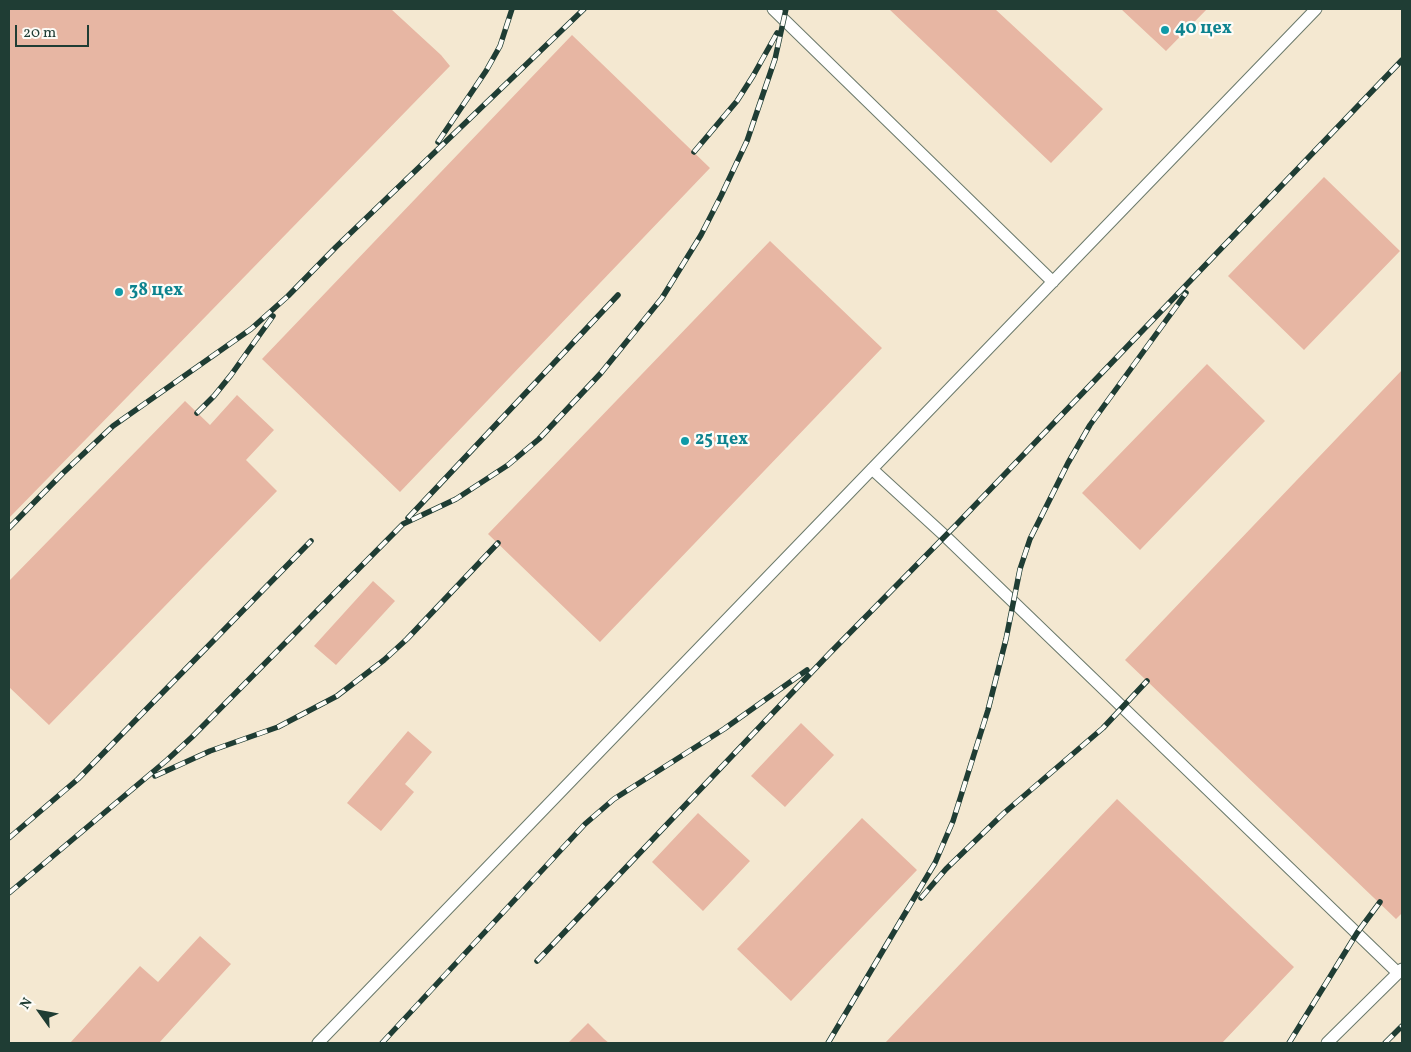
<!DOCTYPE html>
<html>
<head>
<meta charset="utf-8">
<style>
  body { margin:0 }
  #map { position:relative; width:1411px; height:1052px; overflow:hidden; background:#f4e8d1; font-family:Vollkorn,serif }
  canvas { display:block }
  .frame { position:absolute; inset:0; border:10px solid #1f3d34; pointer-events:none }
  .north { position:absolute; left:15px; top:987px; width:50px; height:50px; -webkit-text-stroke:4px #fdfcf7; paint-order:stroke; rotate:302deg; font-size:14px; font-weight:700; line-height:20px; text-align:center; color:#1f3d34 }
  .north::after { content:''; display:block; margin:auto; width:18px; height:22px; background:#1f3d34; clip-path:polygon(50% 0,100% 100%,50% 72%,0 100%) }
  .scale { position:absolute; left:15px; top:25px; width:74px; height:22px; box-sizing:border-box; border:2px solid #1f3d34; border-top:0; padding-left:6px; font-size:15px; line-height:18px; white-space:nowrap; color:#1f3d34; -webkit-text-stroke:4px #fdfcf7; paint-order:stroke }
</style>
</head>
<body>
<div id="map">
<canvas width="1411" height="1052"></canvas>
<div class="frame"></div>
<div class="north">N</div>
<div class="scale">20 m</div>
</div>
<script>
const ctx = document.querySelector('canvas').getContext('2d');
ctx.lineJoin = 'round';
function paint(path, color) { ctx.fillStyle = color; ctx.fill(path, 'evenodd'); }
const poly = rows => new Path2D(rows.map(r => 'M' + r).join(''));
function strokePath(path, color, width, dash) { ctx.strokeStyle = color; ctx.lineWidth = width; ctx.lineCap = dash ? 'butt' : 'round'; ctx.setLineDash(dash || []); ctx.stroke(path); }
function label(font, color, halo, rows, align = 'center') {
  ctx.font = font + ' Vollkorn,serif'; ctx.lineWidth = 4.5; ctx.setLineDash([]); ctx.textBaseline = 'middle'; ctx.strokeStyle = halo; ctx.fillStyle = color; for (const [text, x, y, turn = 0] of rows) {
    ctx.save(); ctx.translate(x, y); ctx.rotate((+turn || 0) * Math.PI / 180); ctx.textAlign = isNaN(turn) ? turn : align; if (halo) ctx.strokeText(text, 0, 0); ctx.fillText(text, 0, 0); ctx.restore();
  }
}
paint(poly([
  [9,9,391,9,441,55,450,66,9,518],
  [889,9,995,9,1103,109,1051,163],
  [1121,9,1207,9,1166,51],
  [572,35,710,168,400,492,262,359],
  [1324,177,1400,251,1304,350,1228,276],
  [770,241,882,348,600,642,488,534],
  [1207,364,1265,421,1140,550,1082,493],
  [1402,370,1402,913,1396,919,1125,660],
  [237,395,274,430,246,460,277,491,49,725,9,687,9,581,185,401,210,425],
  [373,581,395,601,336,665,314,646],
  [801,723,834,755,785,807,751,776],
  [408,731,432,752,405,784,414,792,381,831,347,803],
  [1117,799,1294,967,1222,1043,885,1043],
  [698,813,750,861,703,911,652,862],
  [862,818,917,870,791,1001,737,949],
  [200,936,231,964,159,1043,70,1043,140,966,158,982],
  [588,1023,604,1039,609,1043,568,1043]
]), '#e7b6a3');
const lane = poly([
  [773,9,1053,282],
  [872,469,945,536,1398,973],
  [318,1043,1316,9],
  [1327,1043,1402,969]
]);
strokePath(lane, '#6a796b', 13);
strokePath(lane, '#fff', 11);
const rail = poly([
  [438,142,486,71,500,46,512,9],
  [694,152,737,101,753,76,777,33],
  [197,413,214,396,231,375,273,316],
  [408,518,618,295],
  [9,528,63,473,113,426,251,329,288,296,336,247,584,9],
  [155,776,210,751,278,727,337,696,384,660,407,639,498,543],
  [9,838,78,779,311,541],
  [9,893,167,760,192,737,403,524,456,499,508,465,539,439,601,373,662,298,701,235,721,196,747,141,775,59,786,9],
  [921,898,946,869,1004,813,1103,728,1147,681],
  [537,961,829,654,957,524,1402,60],
  [382,1043,585,824,614,799,724,729,807,670],
  [828,1043,935,863,953,821,988,710,1006,639,1020,569,1030,539,1068,463,1090,425,1186,293],
  [1289,1043,1357,933,1380,902],
  [1385,1043,1402,1026]
]);
strokePath(rail, '#1f3d34', 5.5);
strokePath(rail, '#fdfcf7', 4, [11]);
for (const [x, y, r, color] of [
  [1165,30,5,"#0f9aa8"],
  [119,292,5,"#0f9aa8"],
  [685,441,5,"#0f9aa8"]
]) { const dot = new Path2D(); dot.arc(x, y, r, 0, 2 * Math.PI); ctx.fillStyle = color; ctx.fill(dot); strokePath(dot, '#fdfcf7', 2); }
label('bold 18px', '#0d838f', '#fdfcf7', [
  ["40 цех",1175,30],
  ["38 цех",129,292],
  ["25 цех",695,441]
], 'left');
</script>
</body>
</html>
